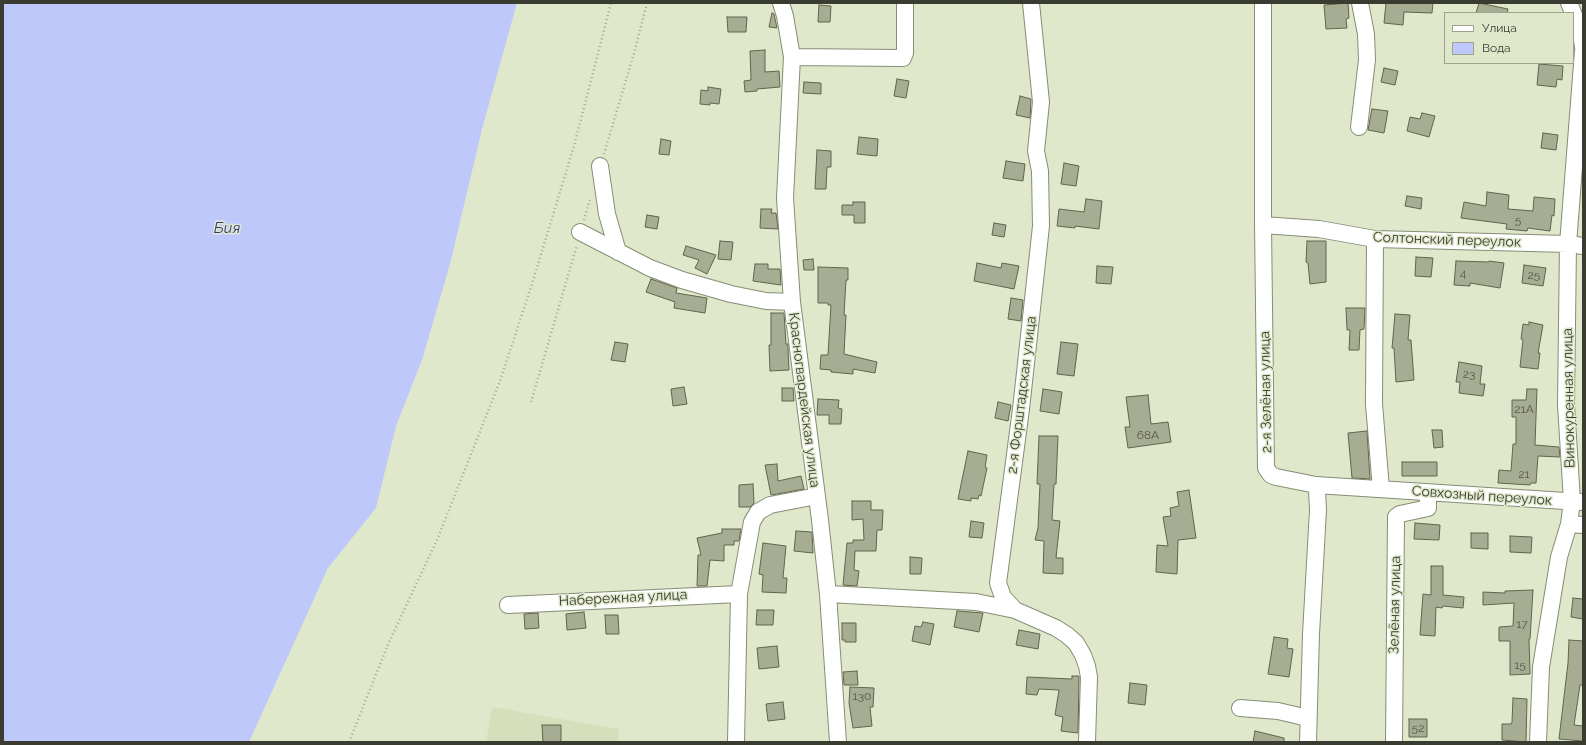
<!DOCTYPE html>
<html>
<head>
<meta charset="utf-8">
<style>
  body { margin:0 }
  #map { position:relative; width:1586px; height:745px; overflow:hidden; background:#e0e8cc; font-family:Raleway,sans-serif }
  canvas { display:block }
  .frame { position:absolute; inset:0; border:4px solid #3a3c31; pointer-events:none }
  .legend { position:absolute; left:1444px; top:12px; width:130px; height:52px; box-sizing:border-box; background:#e0e8cc; border:1px solid #9ea38e; margin:0; padding:5px 7px; list-style:none; font-size:12px; color:#3a3c31 }
  .legend li { display:flex; align-items:center; gap:8px; height:20px }
  .legend b { width:20px; border:1px solid #9ea38e }
</style>
</head>
<body>
<div id="map">
<canvas width="1586" height="745"></canvas>
<div class="frame"></div>
<ul class="legend">
<li><b style="height:5px;background:#fff"></b>Улица</li>
<li><b style="height:11px;background:#bec8fa"></b>Вода</li>
</ul>
</div>
<script>
const ctx = document.querySelector('canvas').getContext('2d');
ctx.lineJoin = 'round';
function paint(path, color) { ctx.fillStyle = color; ctx.fill(path, 'evenodd'); }
const poly = rows => new Path2D(rows.map(r => 'M' + r).join(''));
function strokePath(path, color, width, dash) { ctx.strokeStyle = color; ctx.lineWidth = width; ctx.lineCap = dash ? 'butt' : 'round'; ctx.setLineDash(dash || []); ctx.stroke(path); }
function label(font, color, halo, rows, align = 'center') {
  ctx.font = font + ' Raleway,sans-serif'; ctx.lineWidth = 3; ctx.setLineDash([]); ctx.textBaseline = 'middle'; ctx.strokeStyle = halo; ctx.fillStyle = color; for (const [text, x, y, turn = 0] of rows) {
    ctx.save(); ctx.translate(x, y); ctx.rotate((+turn || 0) * Math.PI / 180); ctx.textAlign = isNaN(turn) ? turn : align; if (halo) ctx.strokeText(text, 0, 0); ctx.fillText(text, 0, 0); ctx.restore();
  }
}
paint(poly([
  [492,707,619,729,618,742,486,742]
]), '#d6dfbc');
paint(poly([
  [3,3,517,3,482,129,450,264,422,360,396,426,376,508,328,568,249,742,3,742]
]), '#bec8fa');
const building = poly([
  [1348,3,1349,18,1346,19,1347,28,1326,29,1324,5,1348,3],
  [1386,3,1433,3,1432,13,1404,12,1403,25,1384,23,1386,3],
  [1479,3,1508,9,1507,13,1476,13,1479,3],
  [819,5,831,6,830,22,818,22,819,5],
  [772,13,774,14,777,28,769,27,772,13],
  [727,17,747,17,746,32,728,32,727,17],
  [765,50,765,72,779,71,780,87,757,89,757,91,745,92,744,81,751,80,750,51,765,50],
  [1539,64,1563,66,1562,80,1557,79,1556,87,1537,85,1539,64],
  [1384,68,1398,71,1395,85,1381,82,1384,68],
  [897,79,909,81,906,98,894,96,897,79],
  [804,82,821,83,821,94,803,93,804,82],
  [708,87,721,89,719,104,710,103,710,105,700,104,701,90,708,91,708,87],
  [1020,96,1031,99,1030,118,1016,115,1020,96],
  [1372,109,1388,111,1384,133,1368,130,1372,109],
  [1422,113,1435,116,1429,137,1407,131,1410,117,1420,119,1422,113],
  [1543,133,1558,135,1556,150,1541,148,1543,133],
  [859,137,878,139,877,156,857,154,859,137],
  [661,139,671,141,669,155,659,154,661,139],
  [817,150,831,151,831,167,827,167,826,189,815,189,817,150],
  [1006,161,1025,164,1023,181,1003,178,1006,161],
  [1064,163,1079,166,1076,186,1061,184,1064,163],
  [1487,192,1509,195,1508,209,1533,211,1534,197,1555,199,1554,216,1552,215,1550,231,1528,228,1527,231,1506,229,1507,224,1461,218,1464,202,1486,206,1487,192],
  [1407,196,1422,198,1421,209,1405,206,1407,196],
  [1086,199,1102,201,1099,229,1075,226,1075,228,1057,226,1059,209,1084,212,1086,199],
  [853,202,865,202,865,223,854,223,854,215,842,215,842,205,853,205,853,202],
  [761,209,772,209,771,213,776,213,778,229,760,228,761,209],
  [647,215,659,217,657,229,645,227,647,215],
  [994,223,1006,225,1004,237,992,235,994,223],
  [720,241,733,242,731,260,718,259,720,241],
  [1307,241,1326,241,1326,282,1310,284,1308,263,1306,262,1307,241],
  [686,246,716,255,707,274,695,268,699,260,683,255,686,246],
  [1416,257,1433,258,1431,277,1415,276,1416,257],
  [813,259,814,270,804,270,803,260,813,259],
  [1456,261,1489,262,1489,261,1504,263,1500,288,1470,283,1470,286,1454,285,1456,261],
  [977,263,1001,268,1002,263,1019,266,1014,289,974,281,977,263],
  [755,264,768,264,768,269,780,269,781,285,753,281,755,264],
  [1524,265,1546,268,1543,286,1522,283,1524,265],
  [1097,266,1113,267,1111,284,1096,283,1097,266],
  [818,267,848,268,848,280,846,280,844,315,846,315,844,354,877,362,875,373,853,369,853,374,831,372,831,370,820,369,821,355,828,355,831,305,828,305,828,303,818,303,818,267],
  [651,279,677,288,676,293,707,298,705,313,674,308,675,302,646,292,651,279],
  [1011,298,1023,300,1021,321,1008,319,1011,298],
  [1346,308,1365,308,1364,329,1360,330,1359,350,1349,350,1350,330,1347,330,1346,308],
  [771,313,784,313,786,344,788,344,788,349,789,370,770,371,769,345,771,345,771,313],
  [1395,314,1410,315,1408,340,1411,340,1414,380,1396,382,1394,348,1392,348,1395,314],
  [1529,322,1543,325,1538,353,1540,353,1538,369,1520,367,1523,340,1521,339,1523,324,1529,325,1529,322],
  [615,342,628,344,625,362,611,360,615,342],
  [1061,342,1078,344,1074,376,1057,374,1061,342],
  [1459,362,1482,366,1480,384,1485,384,1483,396,1459,393,1460,382,1456,382,1459,362],
  [684,387,687,404,673,406,671,389,684,387],
  [782,388,793,388,794,401,782,401,782,388],
  [1043,389,1062,392,1059,414,1040,411,1043,389],
  [1527,389,1537,389,1535,445,1559,447,1560,457,1538,456,1536,483,1531,483,1530,485,1498,483,1499,470,1511,471,1513,444,1516,444,1516,417,1512,417,1512,400,1526,400,1527,389],
  [1148,395,1151,424,1168,422,1171,442,1128,448,1125,427,1130,427,1126,397,1148,395],
  [818,399,839,400,838,408,842,409,841,424,829,424,829,415,817,415,818,399],
  [998,402,1011,405,1008,421,995,418,998,402],
  [1432,430,1442,430,1443,447,1434,448,1432,430],
  [1367,431,1370,479,1352,478,1348,433,1367,431],
  [1039,436,1058,436,1056,484,1054,484,1052,520,1060,521,1056,558,1063,558,1063,574,1043,573,1044,541,1035,540,1038,528,1040,484,1037,484,1039,436],
  [968,451,987,455,985,467,987,468,981,496,979,495,978,499,971,498,971,501,958,499,968,451],
  [1402,462,1437,462,1437,476,1402,476,1402,462],
  [777,464,778,481,801,476,804,489,771,495,765,465,777,464],
  [753,484,754,503,750,507,739,507,739,485,753,484],
  [1189,490,1196,538,1178,540,1177,574,1156,572,1157,545,1168,546,1163,517,1171,516,1170,508,1179,506,1177,492,1189,490],
  [852,501,871,501,871,510,883,510,882,530,877,530,876,551,855,551,854,570,859,571,857,586,843,585,847,543,853,543,853,540,864,540,863,519,852,520,852,501],
  [971,521,984,523,982,538,969,537,971,521],
  [1415,523,1440,525,1439,540,1414,539,1415,523],
  [722,529,741,529,739,541,734,541,734,545,724,545,724,561,710,560,707,586,697,586,698,555,701,555,697,538,722,533,722,529],
  [796,531,812,532,813,553,794,551,796,531],
  [1471,533,1488,533,1488,549,1471,548,1471,533],
  [1510,536,1532,537,1531,553,1510,552,1510,536],
  [763,543,786,546,783,578,787,578,786,593,762,592,763,575,759,574,763,543],
  [910,557,922,558,921,574,910,574,910,557],
  [1431,566,1443,566,1443,595,1464,597,1463,608,1443,606,1442,608,1436,607,1435,636,1420,635,1423,594,1431,595,1431,566],
  [1533,590,1530,639,1529,639,1530,674,1510,675,1510,641,1499,641,1499,627,1513,626,1514,603,1483,605,1483,592,1505,593,1505,591,1533,590],
  [1573,598,1583,599,1583,619,1571,617,1573,598],
  [757,610,774,610,773,625,756,625,757,610],
  [957,611,983,613,979,632,954,627,957,611],
  [584,612,586,628,567,630,566,614,584,612],
  [538,613,539,628,525,629,524,614,538,613],
  [605,615,618,615,619,634,606,634,605,615],
  [923,622,934,624,930,645,912,641,915,626,921,627,923,622],
  [842,623,856,623,856,642,845,642,845,640,842,640,842,623],
  [1019,630,1040,634,1038,649,1016,645,1019,630],
  [1274,637,1288,639,1287,648,1293,649,1289,677,1268,674,1274,637],
  [1569,640,1583,641,1583,685,1580,685,1574,725,1583,726,1583,741,1559,739,1568,663,1569,640],
  [777,646,779,667,759,669,757,648,777,646],
  [857,671,858,685,844,685,843,672,857,671],
  [1072,676,1079,676,1079,678,1078,733,1061,731,1063,717,1055,715,1059,690,1039,689,1037,695,1026,694,1027,677,1072,679,1072,676],
  [1130,683,1147,685,1145,705,1128,703,1130,683],
  [850,687,874,688,873,707,870,707,872,726,853,728,849,703,850,687],
  [1513,698,1527,699,1526,742,1502,740,1502,724,1511,724,1512,722,1513,698],
  [783,702,785,719,768,721,766,704,783,702],
  [1409,719,1427,719,1427,737,1409,737,1409,719],
  [542,725,561,725,561,742,543,742,542,725],
  [1255,731,1284,738,1284,742,1253,742,1255,731]
]);
paint(building, '#a6ad92');
strokePath(building, '#5e654c', 1);
const minor = poly([
  [781,3,785,16,792,57,785,198,792,302,820,520,828,594,838,742],
  [1031,3,1041,102,1036,151,1040,171,1041,226,1021,409,998,583,1003,597,1015,610,1056,628,1067,635,1076,643,1083,655,1087,666,1089,677,1087,742],
  [1263,3,1263,225,1266,468,1271,475,1276,477,1316,485,1317,491,1318,510,1311,634,1308,742],
  [1569,3,1581,32,1583,47],
  [792,57,903,58,905,53,905,3],
  [1359,127,1367,60,1366,34,1360,3],
  [600,166,607,214,618,252],
  [1263,225,1319,229,1375,239,1568,244,1583,246],
  [580,232,650,268,682,280,731,294,766,301,792,302],
  [1375,239,1374,404,1381,489],
  [1316,485,1581,502],
  [1569,524,1583,525],
  [828,594,976,602,1015,610],
  [508,605,739,594],
  [1240,708,1278,711,1308,718],
  [736,742,739,594,752,522,758,512,770,505,817,496],
  [1394,742,1396,517,1400,514,1428,508,1428,493],
  [1538,742,1541,667,1559,557,1569,524,1572,501,1566,405,1568,244,1583,51]
]);
strokePath(minor, '#868d74', 18);
strokePath(poly([
  [604,154,635,50,647,3],
  [584,220,590,199],
  [531,402,577,245],
  [349,742,389,642,437,540,500,381,532,284,574,146,611,3]
]), '#a2a892', 2.5, [1, 3]);
strokePath(minor, '#fff', 16);
label('12px', '#555849', null, [
  ["5",1518,220],
  ["4",1463,273],
  ["25",1534,275],
  ["23",1469,374],
  ["21А",1524,409],
  ["68А",1148,435],
  ["21",1524,474],
  ["17",1522,624],
  ["15",1520,665],
  ["130",862,696],
  ["52",1418,728]
]);
label('14px', '#3a3c31', '#e0e8cc', [
  ["Солтонский переулок",1447,240,2],
  ["2-я Зелёная улица",1266,392,-91],
  ["2-я Форштадская улица",1022,395,-83],
  ["Винокуренная улица",1569,398,-91],
  ["Красногвардейская улица",804,400,83],
  ["Совхозный переулок",1482,496,4],
  ["Набережная улица",623,598,-3],
  ["Зелёная улица",1395,605,-89]
]);
label('italic 15px', '#33377f', '#e0e8cc', [
  ["Бия",227,228]
]);
</script>
</body>
</html>
